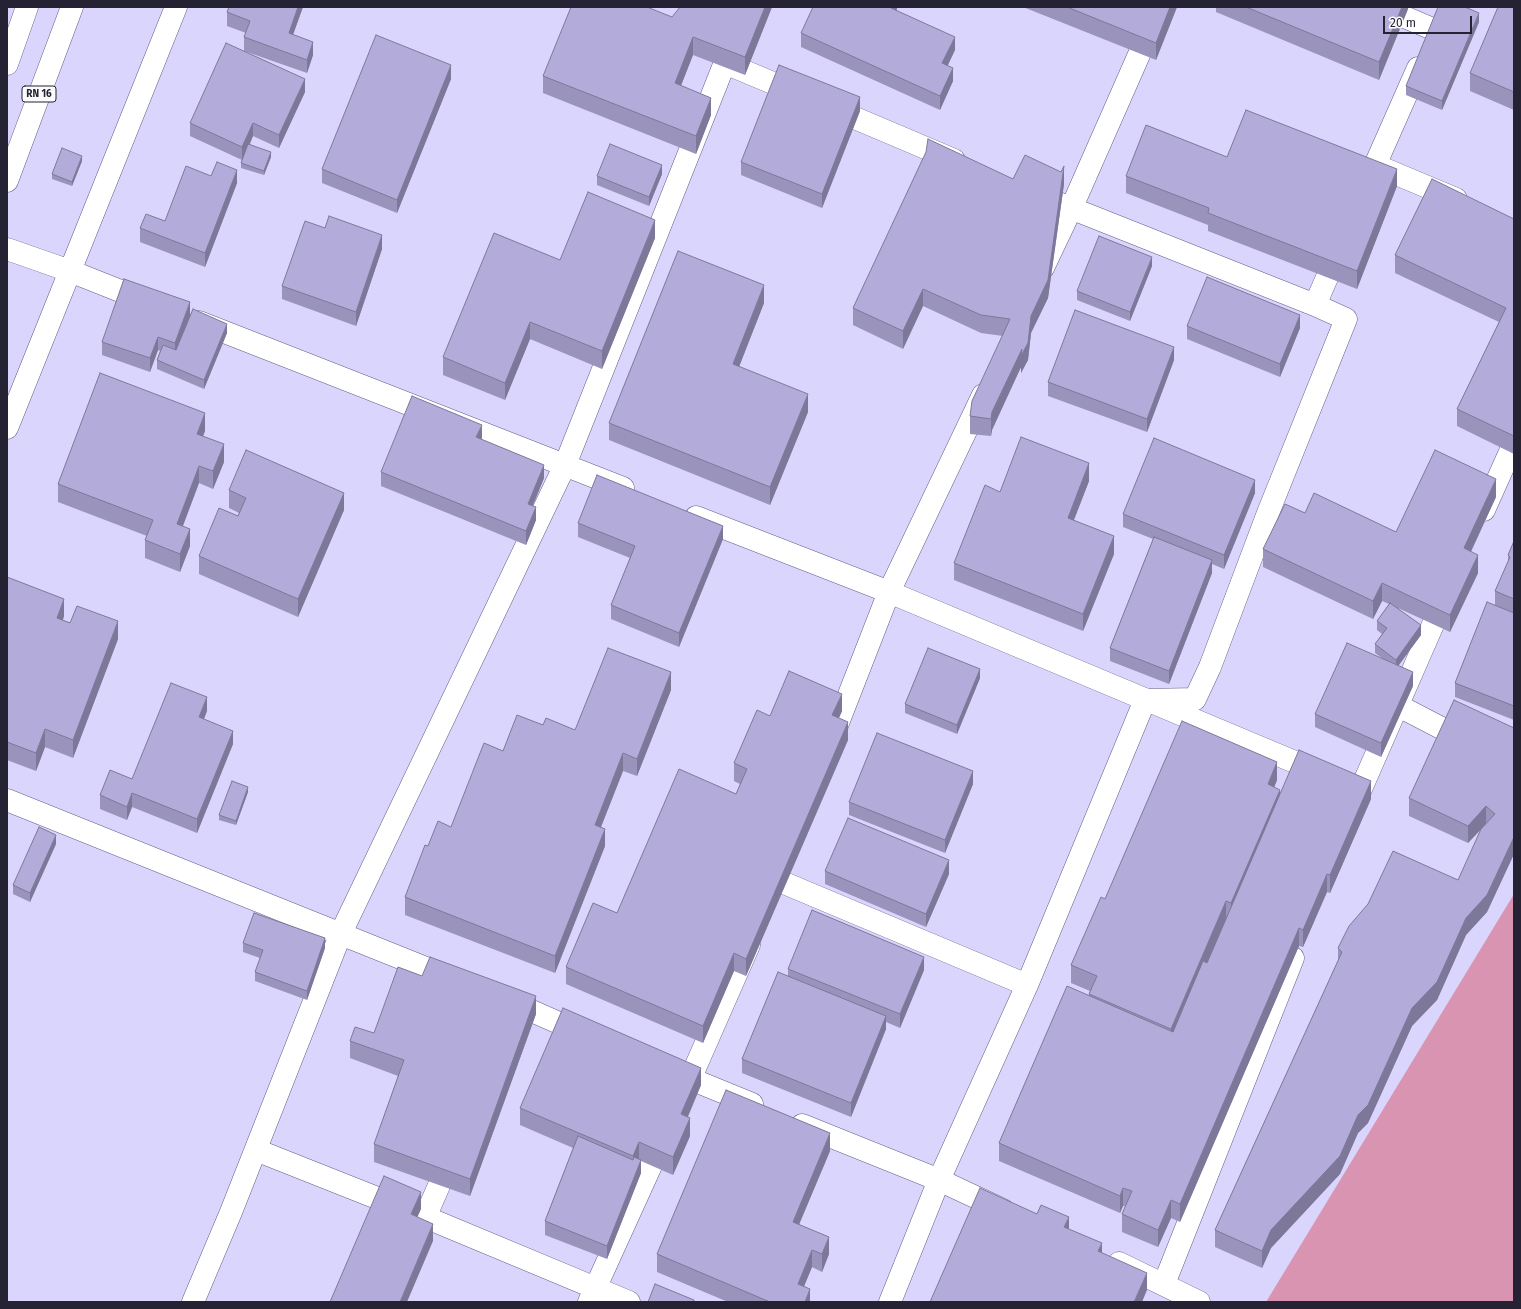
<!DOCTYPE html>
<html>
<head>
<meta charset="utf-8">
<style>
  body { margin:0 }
  #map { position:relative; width:1521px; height:1309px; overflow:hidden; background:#dad5fc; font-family:"Fira Sans",sans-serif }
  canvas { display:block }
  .frame { position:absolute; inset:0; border:8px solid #252234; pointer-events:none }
  .scale { position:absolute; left:1383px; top:16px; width:89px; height:18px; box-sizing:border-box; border:2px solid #252234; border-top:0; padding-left:5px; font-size:12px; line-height:14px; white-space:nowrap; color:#252234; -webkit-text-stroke:3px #fbfbfb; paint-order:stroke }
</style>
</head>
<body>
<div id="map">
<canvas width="1521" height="1309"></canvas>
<div class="frame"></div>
<div class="scale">20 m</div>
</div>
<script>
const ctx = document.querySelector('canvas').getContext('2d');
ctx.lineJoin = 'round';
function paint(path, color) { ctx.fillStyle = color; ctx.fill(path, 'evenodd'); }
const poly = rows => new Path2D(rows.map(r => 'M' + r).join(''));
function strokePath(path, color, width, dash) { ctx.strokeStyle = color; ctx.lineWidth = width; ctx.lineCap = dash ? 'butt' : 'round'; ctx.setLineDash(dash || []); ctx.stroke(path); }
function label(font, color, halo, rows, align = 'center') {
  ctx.font = font + ' "Fira Sans",sans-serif'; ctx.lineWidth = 3; ctx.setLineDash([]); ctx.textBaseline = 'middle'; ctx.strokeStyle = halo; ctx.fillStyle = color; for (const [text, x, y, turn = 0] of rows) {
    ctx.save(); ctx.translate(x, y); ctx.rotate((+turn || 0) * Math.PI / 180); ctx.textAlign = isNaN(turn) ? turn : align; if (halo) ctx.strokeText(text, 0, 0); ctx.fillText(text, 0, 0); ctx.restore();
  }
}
paint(poly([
  [1514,894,1514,1302,1266,1302]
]), '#d994b2');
const minor = poly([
  [1381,7,1435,30],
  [725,63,799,94],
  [829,107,954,160],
  [1375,165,1456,199],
  [1365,188,1418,68],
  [1058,203,1315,305],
  [7,249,70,271,148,302],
  [1043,268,1071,209,1160,7],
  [199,322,623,488],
  [7,428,176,7],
  [1484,510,1514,443],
  [696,517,889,592,1321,773],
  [1397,705,1514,766],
  [829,746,889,592,983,395],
  [7,800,453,979],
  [1354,805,1445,597],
  [777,880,1027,985],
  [509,1001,584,1034],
  [676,1073,752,1104],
  [684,1093,749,945],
  [802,1125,939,1180,1003,1210],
  [256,1150,425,1217,629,1302],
  [420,1229,451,1158],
  [1119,1263,1199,1302],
  [1164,1284,1293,958],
  [193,1302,231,1212,341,933,565,465,747,7],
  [589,1302,664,1137],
  [890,1302,939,1180,1027,985,1145,700,1195,699,1210,667,1268,513,1346,319,1315,305,1339,250]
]);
const major = poly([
  [7,64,27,7],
  [7,181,72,7]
]);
strokePath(minor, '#665f89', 23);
strokePath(major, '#665f89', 23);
strokePath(minor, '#fff', 22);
strokePath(major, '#fff', 22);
paint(poly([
  [229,7,303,7,293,34,313,55,307,73,244,51,244,37,246,33,227,26,227,12],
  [772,7,745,75,693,55,681,85,711,115,696,154,543,93,543,76,672,17],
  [897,7,896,10,955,50,948,65,953,81,940,110,801,47,801,33],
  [1023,7,1177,7,1156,60],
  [1216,7,1408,7,1408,9,1379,80,1216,12],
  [1514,7,1514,110,1470,91,1470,73],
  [1479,22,1442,110,1406,95,1406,86],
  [451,79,397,213,322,183,322,169],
  [305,92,279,148,253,136,250,144,271,157,264,175,241,168,241,163,242,160,190,136,190,123],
  [860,111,822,208,741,175,741,162],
  [1227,157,1397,186,1357,289,1208,231,1208,225,1126,193,1126,176],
  [82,161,72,186,52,179,52,174],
  [662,174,649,206,597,185,597,176],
  [211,176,237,183,205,267,140,242,140,228,165,221],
  [1013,179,1064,184,1048,298,1031,333,1028,360,1021,373,1021,367,992,430,991,436,970,434,970,416,1003,336,981,333,923,306,903,349,853,325,853,308],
  [1514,219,1514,454,1457,426,1457,409,1499,322,1395,273,1395,255],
  [655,238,602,369,530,339,505,400,443,375,443,357,560,260],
  [382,249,356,326,282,299,282,286],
  [1152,266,1130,321,1077,300,1077,291],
  [764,303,739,367,808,412,770,505,609,440,609,423],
  [190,316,187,323,227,333,204,389,157,369,157,360,160,351,158,350,150,372,102,355,102,342],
  [1187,326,1300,328,1280,377,1187,339],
  [1174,360,1147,432,1048,396,1048,382],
  [205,431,203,436,224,462,213,489,199,483,183,526,190,546,180,572,145,558,145,540,147,536,58,502,58,484],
  [482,438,481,439,544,478,533,505,536,520,526,545,381,486,381,472],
  [1089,481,1074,520,1114,554,1083,631,954,580,954,563,1000,492],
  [229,490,344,510,298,617,199,574,199,556,238,516,239,513,229,508],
  [1255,493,1224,569,1212,564,1212,573,1169,684,1110,661,1110,648,1153,539,1123,527,1123,514],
  [1496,497,1471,552,1478,573,1450,632,1398,608,1421,635,1398,666,1413,686,1381,757,1315,727,1315,714,1382,658,1375,653,1375,644,1382,634,1377,630,1377,621,1389,604,1382,601,1373,619,1263,567,1263,549,1305,513,1396,532],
  [578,523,723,539,679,647,611,619,611,605,630,558,578,537],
  [1514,541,1514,720,1455,697,1455,683,1495,606,1495,591,1508,563,1508,555],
  [7,577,64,616,63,620,118,639,73,758,45,747,36,771,7,760],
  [980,678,957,734,905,713,905,704],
  [671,690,637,776,623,771,601,827,605,846,555,973,405,915,405,897,428,846,451,827,503,751,543,725,575,730],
  [207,711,204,719,233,744,197,833,132,807,127,820,100,809,100,795,132,779],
  [842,711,839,718,848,740,746,976,734,971,703,1043,566,984,566,967,617,913,736,794,740,784,734,781,734,763,770,716],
  [1514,728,1514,854,1487,912,1466,935,1437,1000,1412,1026,1368,1123,1358,1133,1340,1174,1271,1248,1262,1268,1215,1247,1215,1230,1338,961,1338,948,1458,880,1486,824,1468,843,1409,816,1409,798],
  [1277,780,1274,788,1280,796,1371,799,1330,893,1327,892,1303,947,1299,946,1180,1222,1171,1218,1158,1247,1122,1232,1122,1214,1125,1206,1123,1206,1120,1213,999,1161,999,1143,1089,996,1089,994,1090,991,1071,983,1071,965,1105,899],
  [973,784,945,853,849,815,849,802],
  [248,792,236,825,219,820,219,815],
  [56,844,30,902,13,894,13,885],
  [825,871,949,874,926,927,825,884],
  [243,943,325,948,307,1000,255,981,255,972,260,958,243,952],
  [788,969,924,970,900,1028,886,1022,886,1029,851,1117,742,1073,742,1059,788,976],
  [422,976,536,1014,470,1196,374,1162,374,1144,398,1076,350,1058,350,1041,374,1033],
  [701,1085,688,1117,690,1136,673,1175,641,1161,641,1173,607,1259,545,1235,545,1221,573,1148,520,1125,520,1108],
  [830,1151,799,1224,829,1254,822,1272,812,1267,804,1286,810,1302,728,1302,657,1272,657,1254]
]), '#9a94bc');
paint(poly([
  [298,7,303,7,289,46,289,33],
  [765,7,772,7,745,75,745,57],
  [891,7,897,7,897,9,891,21],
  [1170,7,1177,7,1156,60,1156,43],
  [1402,7,1408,7,1408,9,1379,80,1379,62],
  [1479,13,1479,22,1442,110,1442,101],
  [693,37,693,55,675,101,675,83],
  [955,37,955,50,942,77,942,63],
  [313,42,313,55,307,73,307,60],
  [451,65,451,79,397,213,397,200],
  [953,68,953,81,940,110,940,96],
  [305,79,305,92,279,148,279,135],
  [860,97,860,111,822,208,822,194],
  [711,98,711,115,696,154,696,136],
  [253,123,253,136,242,160,242,147],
  [271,152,271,157,264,175,264,171],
  [82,156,82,161,72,186,72,182],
  [662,165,662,174,649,206,649,197],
  [1064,166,1064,184,1048,298,1031,333,1028,360,1021,373,1021,367,992,430,991,436,991,419,992,412,1022,349,1031,316],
  [1397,169,1397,186,1357,289,1357,271],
  [237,170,237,183,205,267,205,253],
  [655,220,655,238,602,369,602,351],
  [382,235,382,249,356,326,356,312],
  [1152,257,1152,266,1130,321,1130,312],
  [764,285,764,303,733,382,733,364],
  [923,289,923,306,903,349,903,331],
  [190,302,190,316,175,356,175,343],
  [1300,315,1300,328,1280,377,1280,364],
  [530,322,530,339,505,400,505,383],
  [227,324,227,333,204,389,204,380],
  [158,337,158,350,150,372,150,358],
  [1174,347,1174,360,1147,432,1147,419],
  [808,394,808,412,770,505,770,487],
  [205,413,205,431,197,452,197,434],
  [482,425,482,438,476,451,476,437],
  [224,444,224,462,213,489,213,471],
  [1089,463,1089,481,1068,535,1068,518],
  [544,465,544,478,528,517,528,504],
  [199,466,199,483,177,541,177,524],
  [1496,479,1496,497,1464,566,1464,548],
  [1255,480,1255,493,1224,569,1224,555],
  [344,493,344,510,298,617,298,599],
  [536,507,536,520,526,545,526,531],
  [723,526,723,539,679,647,679,633],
  [190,529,190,546,180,572,180,554],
  [1114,536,1114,554,1083,631,1083,614],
  [1478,555,1478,573,1450,632,1450,615],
  [1212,560,1212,573,1169,684,1169,671],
  [1382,583,1382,601,1373,619,1373,601],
  [64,599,64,616,57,636,57,618],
  [118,621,118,639,73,758,73,740],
  [1421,625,1421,635,1396,669,1396,660],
  [980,669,980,678,957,734,957,725],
  [671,672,671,690,637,776,637,759],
  [1413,672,1413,686,1381,757,1381,743],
  [842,694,842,711,832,733,832,715],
  [207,697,207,711,199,731,199,717],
  [848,722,848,740,746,976,746,959],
  [45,729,45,747,36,771,36,753],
  [233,731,233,744,197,833,197,819],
  [623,753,623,771,595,842,595,825],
  [1277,762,1277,780,1268,802,1268,784],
  [973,771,973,784,945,853,945,840],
  [1371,781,1371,799,1330,893,1330,875],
  [248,787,248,792,236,825,236,821],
  [1280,790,1280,808,1231,921,1231,903],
  [132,793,132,807,127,820,127,807],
  [1486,806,1486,824,1468,843,1468,826],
  [605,829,605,846,555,973,555,956],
  [56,835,56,844,30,902,30,893],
  [1514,837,1514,854,1487,912,1466,935,1437,1000,1412,1026,1368,1123,1358,1133,1340,1174,1271,1248,1262,1268,1262,1251,1271,1230,1358,1115,1412,1008],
  [949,860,949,874,926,927,926,914],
  [1327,874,1327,892,1303,947,1303,930],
  [1226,901,1226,919,1171,1047,1171,1029],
  [1299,928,1299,946,1180,1222,1180,1204],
  [325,938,325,948,307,1000,307,991],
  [734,953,734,971,703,1043,703,1026],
  [924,957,924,970,900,1028,900,1014],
  [536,996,536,1014,470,1196,470,1179],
  [886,1016,886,1029,851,1117,851,1103],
  [701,1068,701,1085,681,1132,681,1114],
  [690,1118,690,1136,673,1175,673,1157],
  [830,1133,830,1151,793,1239,793,1222],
  [639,1142,639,1160,633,1174,633,1156],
  [641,1160,641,1173,607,1259,607,1246],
  [1123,1188,1123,1206,1120,1213,1120,1196],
  [421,1192,421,1209,411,1232,411,1214],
  [1171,1200,1171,1218,1158,1247,1158,1230],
  [1069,1217,1069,1234,1064,1227],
  [433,1224,433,1241,407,1302,400,1302],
  [829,1237,829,1254,822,1272,822,1254],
  [1102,1243,1102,1261,1098,1251],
  [812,1250,812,1267,798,1301,798,1284],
  [1147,1273,1147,1290,1142,1302,1134,1302],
  [810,1289,810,1302,805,1302]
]), '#7d7899');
const building = poly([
  [229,7,298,7,289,33,313,42,307,60,244,37,250,21,227,12,229,7],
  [571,7,647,7,672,17,680,7,765,7,745,57,693,37,675,83,711,98,696,136,543,76,571,7],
  [813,7,891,7,891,8,955,37,942,63,953,68,940,96,801,33,813,7],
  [1067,7,1170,7,1156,43,1067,7],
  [1246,7,1402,7,1379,62,1246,7],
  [1438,7,1465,7,1479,13,1442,101,1406,86,1438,7],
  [1498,7,1514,7,1514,92,1470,73,1498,7],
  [376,35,451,65,397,200,322,169,376,35],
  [226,43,305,79,279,135,253,123,242,147,190,123,226,43],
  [779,65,860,97,822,194,741,162,779,65],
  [1246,110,1397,169,1357,271,1208,213,1209,208,1126,176,1146,125,1227,157,1246,110],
  [928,139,1013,179,1025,155,1061,172,1064,166,1048,280,1031,316,1028,343,1021,356,1022,349,992,412,991,419,970,416,972,401,1010,319,981,315,923,289,903,331,853,308,926,152,928,139],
  [248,144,271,152,264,171,241,163,248,144],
  [610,144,662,165,649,197,597,176,610,144],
  [62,148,82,156,72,182,52,174,62,148],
  [217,162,237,170,205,253,140,228,146,214,165,221,186,166,211,176,217,162],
  [1432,179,1514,219,1514,436,1457,409,1506,308,1395,255,1432,179],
  [588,192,655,220,602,351,530,322,505,383,443,357,494,233,560,260,588,192],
  [329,216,382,235,356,312,282,286,305,221,325,228,329,216],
  [1099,236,1152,257,1130,312,1077,291,1099,236],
  [678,251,764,285,733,364,808,394,770,487,609,423,678,251],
  [1207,277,1300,315,1280,364,1187,326,1207,277],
  [124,279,190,302,175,343,158,337,150,358,102,342,124,279],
  [193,309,227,324,204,380,157,360,163,345,176,350,193,309],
  [1075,310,1174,347,1147,419,1048,382,1075,310],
  [100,373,205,413,197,434,224,444,213,471,199,466,177,524,190,529,180,554,145,540,153,520,58,484,100,373],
  [412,396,482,425,476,437,544,465,528,504,536,507,526,531,381,472,412,396],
  [1021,437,1089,463,1068,518,1114,536,1083,614,954,563,985,485,1000,492,1021,437],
  [1154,438,1255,480,1224,555,1123,514,1154,438],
  [246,450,344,493,298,599,199,556,219,508,238,516,246,498,229,490,246,450],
  [1435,450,1496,479,1464,548,1478,555,1450,615,1382,583,1373,601,1263,549,1285,504,1305,513,1314,493,1396,532,1435,450],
  [597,475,723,526,679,633,611,605,635,546,578,523,597,475],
  [1154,537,1212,560,1169,671,1110,648,1154,537],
  [1514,541,1514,599,1495,591,1510,557,1508,555,1514,541],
  [7,577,64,599,57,618,70,623,77,606,118,621,73,740,45,729,36,753,7,742,7,577],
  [1487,602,1514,613,1514,706,1455,683,1487,602],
  [1390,603,1421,625,1396,660,1375,644,1387,628,1377,621,1390,603],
  [1347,643,1413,672,1381,743,1315,714,1347,643],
  [608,648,671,672,637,759,623,753,595,825,605,829,555,956,405,897,425,845,428,846,438,821,451,827,484,743,503,751,517,715,543,725,546,718,575,730,608,648],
  [928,648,980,669,957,725,905,704,928,648],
  [789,671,842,694,832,715,848,722,746,959,734,953,703,1026,566,967,593,903,617,913,679,769,736,794,747,769,734,763,757,710,770,716,789,671],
  [171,683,207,697,199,717,233,731,197,819,132,793,127,807,100,795,110,770,132,779,171,683],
  [1454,700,1514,728,1514,837,1487,895,1466,918,1437,982,1412,1008,1368,1105,1358,1115,1340,1156,1271,1230,1262,1251,1215,1230,1342,952,1338,948,1349,926,1368,904,1393,851,1458,880,1481,829,1495,814,1486,806,1468,826,1409,798,1454,700],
  [1182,721,1277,762,1268,784,1280,790,1231,903,1226,901,1171,1029,1089,994,1097,976,1071,965,1101,897,1105,899,1182,721],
  [877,733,973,771,945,840,849,802,877,733],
  [1299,750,1371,781,1330,875,1327,874,1303,930,1299,928,1180,1204,1171,1200,1158,1230,1122,1214,1132,1191,1123,1188,1120,1196,999,1143,1067,986,1173,1032,1203,961,1207,963,1299,750],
  [232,781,248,787,236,821,219,815,232,781],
  [848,818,949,860,926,914,825,871,848,818],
  [39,827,56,835,30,893,13,885,39,827],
  [812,910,924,957,900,1014,788,969,812,910],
  [254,913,325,938,307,991,255,972,263,950,243,943,254,913],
  [430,957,536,996,470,1179,374,1144,404,1060,350,1041,355,1027,374,1033,398,967,422,976,430,957],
  [778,972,886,1016,851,1103,742,1059,778,972],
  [563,1008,701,1068,681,1114,690,1118,673,1157,639,1142,633,1156,520,1108,563,1008],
  [726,1090,830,1133,793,1222,829,1237,822,1254,812,1250,798,1284,810,1289,805,1302,770,1302,657,1254,726,1090],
  [578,1136,633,1160,634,1157,641,1160,607,1246,545,1221,578,1136],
  [384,1176,421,1192,411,1214,433,1224,400,1302,330,1302,384,1176],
  [980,1188,1037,1214,1041,1205,1069,1217,1064,1227,1102,1243,1098,1251,1147,1273,1134,1302,930,1302,980,1188],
  [655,1284,694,1300,694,1302,648,1302,655,1284]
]);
paint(building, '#b3acdb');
strokePath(building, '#7d7899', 1);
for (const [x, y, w] of [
  [39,94,34]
]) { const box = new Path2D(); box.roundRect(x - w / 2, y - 8, w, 16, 3); ctx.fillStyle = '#fbfbfb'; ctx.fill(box); strokePath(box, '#252234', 1); }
label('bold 10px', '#252234', null, [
  ["RN 16",39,94]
]);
</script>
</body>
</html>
